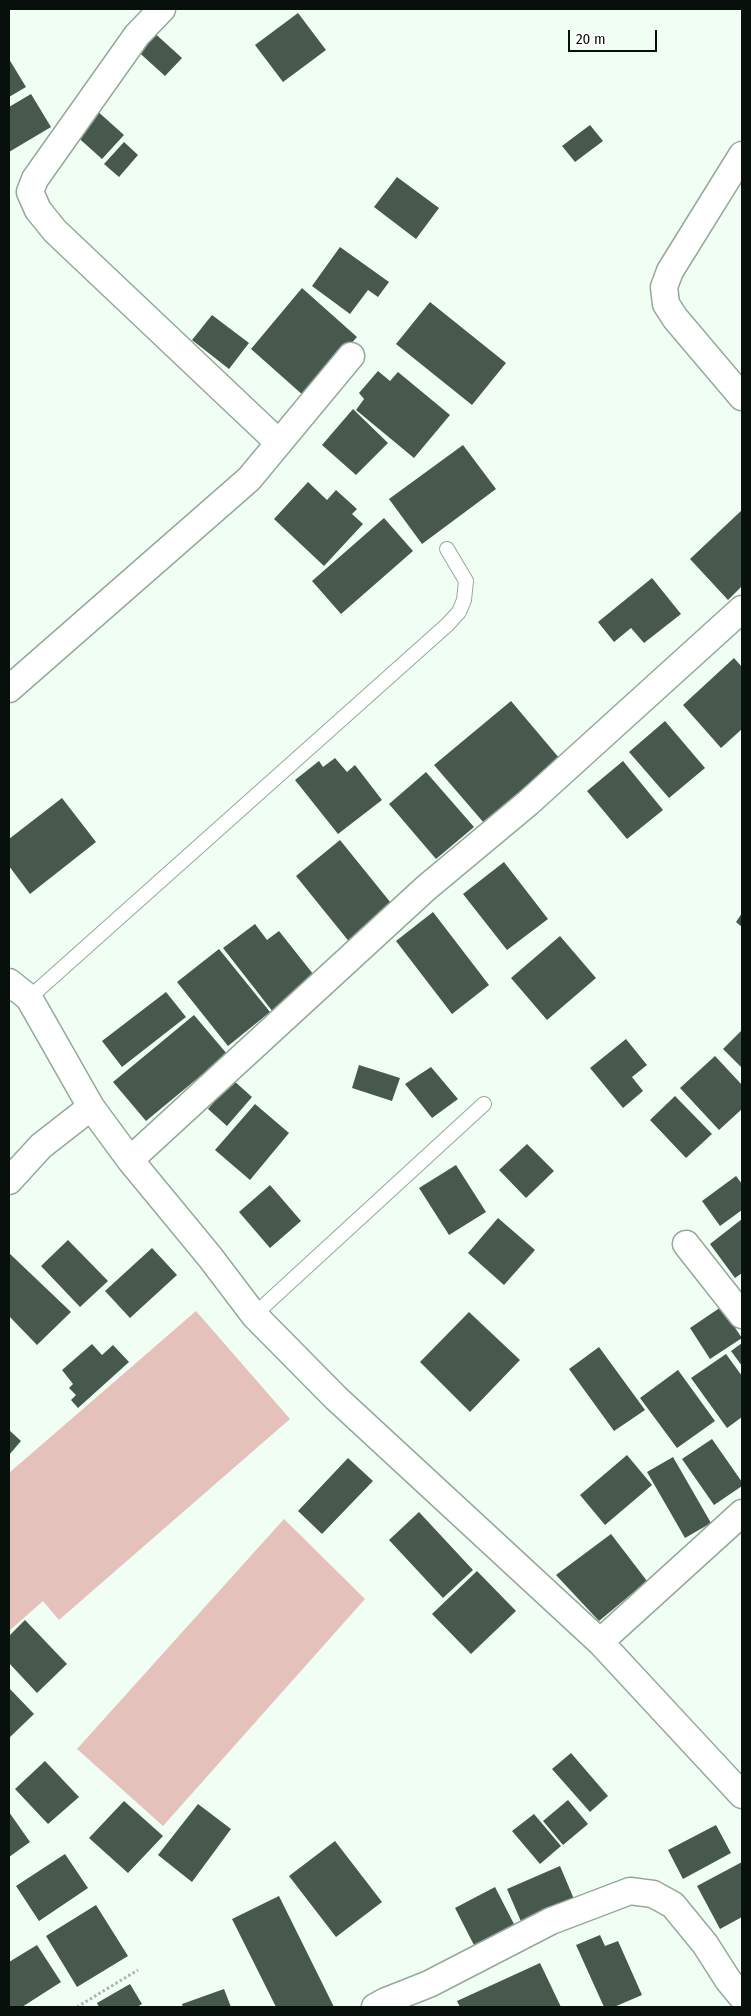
<!DOCTYPE html>
<html>
<head>
<meta charset="utf-8">
<style>
  body { margin:0 }
  #map { position:relative; width:751px; height:2016px; overflow:hidden; background:#f0fef4; font-family:"Fira Sans Condensed",sans-serif }
  canvas { display:block }
  .frame { position:absolute; inset:0; border:10px solid #08100b; pointer-events:none }
  .scale { position:absolute; left:568px; top:30px; width:89px; height:22px; box-sizing:border-box; border:2px solid #08100b; border-top:0; padding-left:6px; font-size:15px; line-height:18px; white-space:nowrap; color:#08100b; -webkit-text-stroke:4px #fff; paint-order:stroke }
</style>
</head>
<body>
<div id="map">
<canvas width="751" height="2016"></canvas>
<div class="frame"></div>
<div class="scale">20 m</div>
</div>
<script>
const ctx = document.querySelector('canvas').getContext('2d');
ctx.lineJoin = 'round';
function paint(path, color) { ctx.fillStyle = color; ctx.fill(path, 'evenodd'); }
const poly = rows => new Path2D(rows.map(r => 'M' + r).join(''));
function strokePath(path, color, width, dash) { ctx.strokeStyle = color; ctx.lineWidth = width; ctx.lineCap = dash ? 'butt' : 'round'; ctx.setLineDash(dash || []); ctx.stroke(path); }
paint(poly([
  [196,1311,290,1419,59,1620,43,1601,9,1631,9,1473],
  [284,1519,365,1599,163,1826,77,1749]
]), '#e4c2bb');
paint(poly([
  [298,13,326,50,283,82,255,45],
  [150,29,182,58,165,76,133,47],
  [9,59,26,87,9,97],
  [31,94,51,127,9,152,9,107],
  [95,109,124,135,102,159,73,133],
  [590,125,603,141,575,162,562,146],
  [124,142,138,155,119,177,104,164],
  [397,177,439,208,416,239,374,207],
  [340,247,389,282,378,297,368,290,350,314,312,286],
  [302,288,357,337,304,396,251,349],
  [430,302,506,363,472,405,396,344],
  [212,315,249,343,229,369,192,340],
  [378,371,390,381,398,372,450,415,414,458,356,410,364,399,359,393],
  [353,409,388,443,356,475,322,445],
  [463,445,496,489,422,544,389,499],
  [308,482,327,500,336,490,357,509,352,514,363,524,324,566,274,519],
  [742,510,742,586,728,600,690,559],
  [384,518,413,551,341,614,312,581],
  [652,578,681,614,644,643,631,628,614,642,598,622],
  [734,658,742,667,742,729,721,748,683,705],
  [511,701,560,759,484,823,434,765],
  [665,721,705,768,669,798,629,752],
  [335,758,347,772,355,765,382,800,338,834,295,780,319,761,323,767],
  [623,761,663,810,627,839,587,791],
  [426,772,474,827,436,859,389,804],
  [62,798,96,842,30,894,9,866,9,839],
  [340,840,395,908,351,944,296,876],
  [504,862,548,919,507,950,463,894],
  [433,912,489,985,452,1014,396,941],
  [742,913,742,927,736,922],
  [255,924,267,940,279,931,317,979,273,1012,223,948],
  [560,936,596,978,547,1020,511,978],
  [219,949,270,1012,228,1046,177,982],
  [166,992,186,1017,122,1067,102,1041],
  [194,1015,227,1054,146,1121,113,1082],
  [742,1030,742,1068,723,1049],
  [626,1039,647,1065,632,1077,643,1091,623,1108,590,1068],
  [715,1056,742,1085,742,1109,719,1130,680,1088],
  [359,1065,400,1078,392,1101,352,1088],
  [431,1067,458,1099,432,1118,405,1084],
  [233,1080,252,1097,227,1126,208,1109],
  [675,1096,712,1134,686,1158,650,1120],
  [255,1104,289,1133,250,1180,215,1150],
  [527,1144,554,1171,526,1198,499,1170],
  [456,1165,486,1212,449,1235,419,1188],
  [736,1176,742,1184,742,1210,720,1226,702,1201],
  [270,1185,301,1221,270,1248,239,1212],
  [498,1218,535,1250,504,1285,468,1253],
  [742,1219,742,1273,735,1278,710,1244],
  [68,1240,108,1281,80,1307,41,1266],
  [152,1248,177,1275,130,1318,105,1291],
  [9,1253,71,1312,37,1345,9,1316],
  [721,1307,742,1338,710,1359,690,1328],
  [469,1312,520,1360,470,1412,420,1362],
  [742,1343,742,1366,731,1351],
  [92,1344,102,1355,113,1345,129,1362,78,1408,71,1400,76,1395,69,1388,73,1384,62,1370],
  [599,1347,645,1410,614,1431,569,1369],
  [726,1354,742,1376,742,1417,727,1428,691,1378],
  [678,1370,715,1421,677,1448,640,1398],
  [9,1430,21,1441,9,1455],
  [712,1439,742,1482,742,1486,714,1505,682,1459],
  [627,1455,652,1485,605,1525,580,1495],
  [673,1457,711,1523,685,1538,647,1472],
  [348,1458,373,1481,322,1534,298,1511],
  [419,1512,473,1570,443,1598,389,1540],
  [611,1534,647,1581,599,1621,556,1575],
  [477,1571,516,1611,471,1654,432,1614],
  [25,1620,67,1664,37,1693,9,1663,9,1636],
  [9,1688,34,1714,9,1738],
  [571,1753,608,1796,590,1812,552,1769],
  [45,1761,79,1797,48,1824,15,1789],
  [568,1800,588,1824,563,1845,543,1821],
  [124,1801,163,1836,128,1873,89,1838],
  [198,1804,231,1829,192,1882,158,1855],
  [9,1812,30,1842,9,1857],
  [534,1814,561,1846,540,1864,512,1831],
  [716,1825,731,1853,683,1879,668,1850],
  [335,1841,382,1902,336,1937,289,1876],
  [65,1854,88,1888,39,1921,16,1886],
  [742,1862,742,1917,720,1929,697,1886],
  [560,1866,579,1911,526,1933,507,1889],
  [495,1887,516,1928,476,1949,455,1908],
  [279,1896,334,2007,276,2007,232,1919],
  [96,1905,128,1956,77,1987,46,1936],
  [600,1935,605,1946,618,1941,642,1995,614,2007,604,2007,576,1945],
  [37,1945,61,1982,22,2007,10,2007,9,1962],
  [540,1963,561,2007,460,2007,457,2001],
  [130,1984,142,2004,137,2007,99,2007,97,2003],
  [224,1989,231,2007,183,2007,182,2004]
]), '#46594c');
const lane = poly([
  [29,998,447,625,459,612,464,600,466,581,447,549],
  [254,1315,484,1104]
]);
const street = poly([
  [162,9,137,35,35,179,30,192,38,210,55,231,279,443],
  [742,155,670,271,664,287,666,304,675,318,742,397],
  [9,689,249,479,351,356],
  [9,982,29,998,91,1107,130,1160,210,1257,254,1315,336,1398,600,1642,742,1795],
  [130,1160,426,888,528,803,742,609],
  [9,1181,41,1146,91,1107],
  [686,1244,742,1315],
  [600,1642,742,1513],
  [375,2007,386,2001,429,1984,551,1921,630,1891,653,1894,673,1905,705,1944,728,1980,742,1997]
]);
strokePath(lane, '#94a99a', 16);
strokePath(street, '#94a99a', 29);
strokePath(poly([
  [77,2007,138,1970]
]), '#a9b6ad', 3, [2.5, 2.5]);
strokePath(lane, '#fff', 14);
strokePath(street, '#fff', 26);
</script>
</body>
</html>
